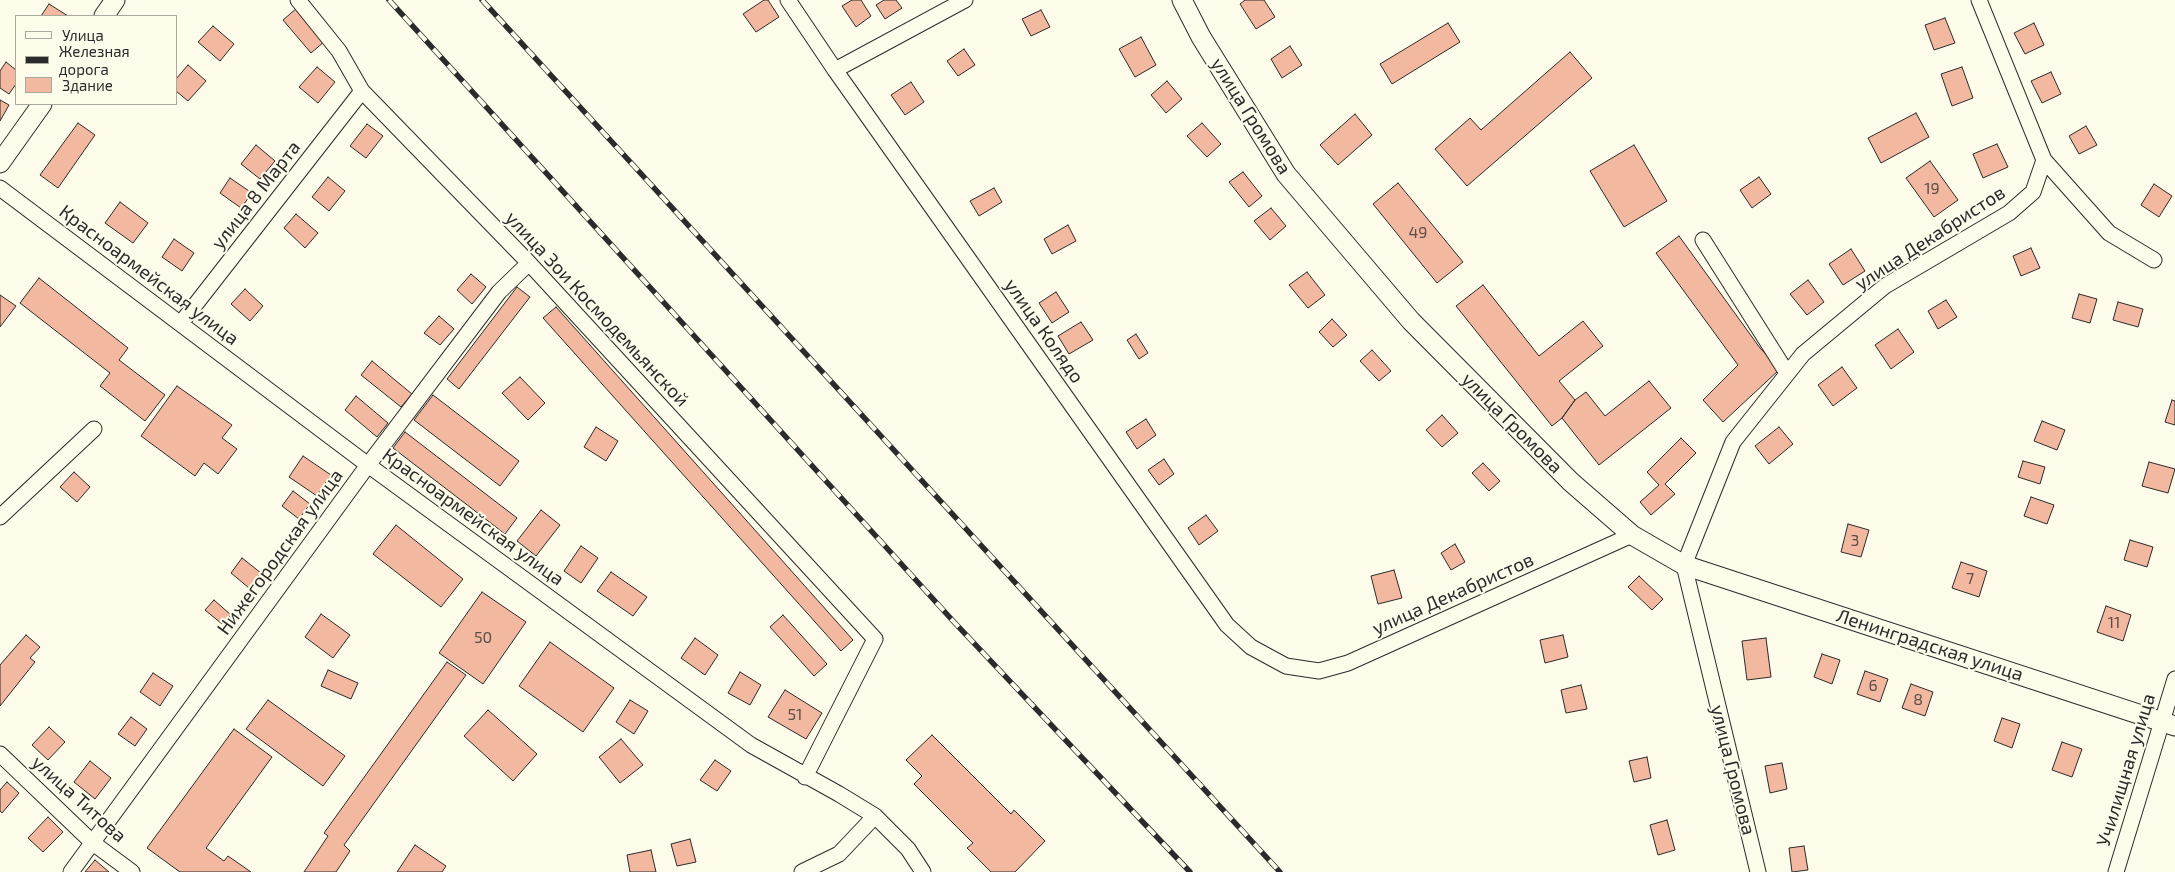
<!DOCTYPE html>
<html>
<head>
<meta charset="utf-8">
<style>
  body { margin:0 }
  #map { position:relative; width:2175px; height:872px; overflow:hidden; background:#fdfbea; font-family:"Exo 2",sans-serif }
  canvas { display:block }
  .legend { position:absolute; left:15px; top:15px; width:162px; height:90px; box-sizing:border-box; background:#fdfbea; border:1px solid #a9a89e; margin:0; padding:6px 9px; list-style:none; font-size:15px; color:#2b2b2b }
  .legend li { display:flex; align-items:center; gap:10px; height:25px }
  .legend b { width:25px; border:1px solid #a9a89e }
</style>
</head>
<body>
<div id="map">
<canvas width="2175" height="872"></canvas>
<ul class="legend">
<li><b style="height:6px;background:#fdfbea"></b>Улица</li>
<li><b style="height:6px;background:#2b2b2b"></b>Железная дорога</li>
<li><b style="height:14px;background:#f2b8a0"></b>Здание</li>
</ul>
</div>
<script>
const ctx = document.querySelector('canvas').getContext('2d');
ctx.lineJoin = 'round';
function paint(path, color) { ctx.fillStyle = color; ctx.fill(path, 'evenodd'); }
const poly = rows => new Path2D(rows.map(r => 'M' + r).join(''));
function strokePath(path, color, width, dash) { ctx.strokeStyle = color; ctx.lineWidth = width; ctx.lineCap = dash ? 'butt' : 'round'; ctx.setLineDash(dash || []); ctx.stroke(path); }
function label(font, color, halo, rows, align = 'center') {
  ctx.font = font + ' "Exo 2",sans-serif'; ctx.lineWidth = 4; ctx.setLineDash([]); ctx.textBaseline = 'middle'; ctx.strokeStyle = halo; ctx.fillStyle = color; for (const [text, x, y, turn = 0] of rows) {
    ctx.save(); ctx.translate(x, y); ctx.rotate((+turn || 0) * Math.PI / 180); ctx.textAlign = isNaN(turn) ? turn : align; if (halo) ctx.strokeText(text, 0, 0); ctx.fillText(text, 0, 0); ctx.restore();
  }
}
const building = poly([
  [764,0,768,0,779,17,756,32,743,14,764,0],
  [852,0,861,0,871,16,856,27,842,6,852,0],
  [884,0,896,0,902,8,885,19,876,5,884,0],
  [1245,0,1264,0,1275,17,1256,29,1240,4,1245,0],
  [49,4,68,16,41,16,49,4],
  [297,8,325,41,311,53,283,20,297,8],
  [1041,10,1050,27,1031,36,1022,19,1041,10],
  [1945,18,1955,43,1934,50,1925,25,1945,18],
  [1448,23,1460,42,1392,84,1380,64,1448,23],
  [2034,23,2044,45,2025,54,2014,33,2034,23],
  [213,26,234,44,220,61,198,42,213,26],
  [1141,37,1156,65,1135,77,1119,49,1141,37],
  [1290,46,1302,65,1282,78,1271,59,1290,46],
  [964,49,975,65,958,76,947,61,964,49],
  [1570,52,1592,78,1467,186,1435,149,1470,118,1481,130,1570,52],
  [6,62,16,70,16,84,9,94,0,88,0,71,6,62],
  [188,65,206,81,188,101,176,91,176,79,188,65],
  [317,67,335,82,318,103,299,87,317,67],
  [1962,67,1973,98,1952,106,1941,74,1962,67],
  [2051,72,2061,94,2042,103,2031,81,2051,72],
  [1167,81,1182,99,1166,113,1151,95,1167,81],
  [911,82,924,102,905,115,891,95,911,82],
  [0,100,9,105,0,121,0,100],
  [1916,113,1929,137,1881,163,1868,138,1916,113],
  [1355,114,1372,135,1338,165,1320,145,1355,114],
  [78,123,95,135,58,188,40,175,78,123],
  [1202,123,1221,144,1207,157,1187,136,1202,123],
  [367,124,383,136,366,158,350,146,367,124],
  [2086,126,2097,145,2079,154,2069,136,2086,126],
  [1997,144,2008,167,1983,178,1973,154,1997,144],
  [256,145,275,161,260,179,241,164,256,145],
  [1634,145,1667,201,1624,227,1590,171,1634,145],
  [1930,161,1958,200,1934,217,1906,178,1930,161],
  [1243,172,1262,196,1249,207,1229,182,1243,172],
  [328,177,345,191,329,211,312,197,328,177],
  [1759,177,1771,194,1752,208,1740,190,1759,177],
  [230,178,252,193,241,208,220,193,230,178],
  [1398,183,1463,262,1437,283,1373,204,1398,183],
  [2154,184,2172,196,2159,217,2141,205,2154,184],
  [994,188,1002,202,979,216,970,201,994,188],
  [120,202,148,223,133,243,105,223,120,202],
  [1271,208,1286,226,1270,240,1254,221,1271,208],
  [296,214,318,233,305,248,284,228,296,214],
  [1068,225,1076,241,1052,254,1044,239,1068,225],
  [1679,236,1760,348,1780,369,1723,422,1703,400,1738,365,1656,253,1679,236],
  [174,239,194,253,182,271,162,257,174,239],
  [2031,248,2040,268,2021,276,2013,256,2031,248],
  [1851,249,1865,271,1843,285,1829,264,1851,249],
  [1307,272,1325,295,1308,308,1289,285,1307,272],
  [471,274,486,287,472,304,457,290,471,274],
  [39,278,128,348,119,360,165,395,145,421,100,386,110,373,20,303,39,278],
  [1808,280,1824,302,1807,315,1790,294,1808,280],
  [1483,285,1539,356,1583,321,1603,346,1559,381,1575,400,1562,418,1552,426,1456,306,1483,285],
  [517,287,530,297,459,389,447,379,517,287],
  [245,289,263,306,250,321,231,304,245,289],
  [1056,292,1069,312,1052,323,1039,303,1056,292],
  [2079,294,2097,299,2090,323,2072,318,2079,294],
  [0,295,16,306,0,327,0,295],
  [1946,300,1957,317,1938,329,1928,311,1946,300],
  [2118,302,2143,309,2138,327,2113,320,2118,302],
  [556,307,853,640,841,651,543,318,556,307],
  [439,316,454,329,440,345,424,333,439,316],
  [1332,319,1347,335,1333,347,1319,332,1332,319],
  [1081,322,1093,340,1069,354,1058,336,1081,322],
  [1898,329,1914,352,1891,369,1875,345,1898,329],
  [1136,334,1148,353,1139,359,1127,340,1136,334],
  [1372,350,1391,371,1379,381,1360,361,1372,350],
  [372,361,412,394,401,407,361,375,372,361],
  [1842,367,1857,388,1833,406,1818,385,1842,367],
  [520,377,545,403,528,420,502,393,520,377],
  [1649,381,1671,408,1599,465,1562,418,1575,400,1586,392,1605,416,1649,381],
  [177,386,232,425,222,438,237,449,218,474,204,463,195,476,141,436,177,386],
  [433,395,519,461,500,486,414,420,433,395],
  [356,396,388,423,377,437,345,410,356,396],
  [2172,400,2175,401,2175,425,2165,422,2172,400],
  [1442,415,1458,433,1442,447,1426,430,1442,415],
  [1146,419,1156,435,1137,449,1126,432,1146,419],
  [2042,421,2065,430,2057,450,2034,441,2042,421],
  [596,427,618,441,606,461,584,447,596,427],
  [1779,427,1793,444,1769,464,1755,446,1779,427],
  [405,432,517,518,505,534,393,448,405,432],
  [1681,438,1696,453,1665,484,1675,494,1651,515,1640,502,1659,485,1647,472,1681,438],
  [303,456,331,475,317,496,289,477,303,456],
  [1164,459,1174,474,1159,485,1148,470,1164,459],
  [2023,461,2045,467,2040,484,2018,477,2023,461],
  [2149,462,2175,469,2168,493,2142,486,2149,462],
  [1483,463,1500,481,1489,491,1472,473,1483,463],
  [74,472,90,487,77,502,60,487,74,472],
  [293,491,310,504,299,519,282,506,293,491],
  [2031,497,2054,505,2047,524,2024,516,2031,497],
  [541,510,560,525,536,556,517,541,541,510],
  [1206,515,1218,531,1199,545,1188,528,1206,515],
  [1848,524,1869,530,1861,557,1841,552,1848,524],
  [396,525,463,579,441,607,373,554,396,525],
  [2130,540,2153,547,2147,567,2124,560,2130,540],
  [1455,544,1465,562,1451,570,1441,553,1455,544],
  [581,546,598,558,581,583,564,571,581,546],
  [242,558,261,573,249,588,231,573,242,558],
  [1961,562,1987,571,1979,597,1952,588,1961,562],
  [1394,570,1402,598,1378,604,1371,576,1394,570],
  [611,572,647,597,633,616,597,591,611,572],
  [1639,576,1663,599,1652,610,1628,587,1639,576],
  [482,592,526,622,483,684,439,653,482,592],
  [214,600,231,615,222,624,205,610,214,600],
  [2106,606,2131,615,2123,641,2097,632,2106,606],
  [321,614,350,635,333,658,305,637,321,614],
  [783,615,827,664,814,676,770,627,783,615],
  [26,635,40,647,30,658,35,662,0,706,0,665,26,635],
  [1563,635,1568,657,1545,663,1540,640,1563,635],
  [695,638,718,655,705,675,681,658,695,638],
  [1766,638,1771,677,1747,680,1742,641,1766,638],
  [550,642,614,688,583,732,519,686,550,642],
  [1822,654,1840,660,1832,684,1814,677,1822,654],
  [447,662,466,675,344,845,350,851,336,872,304,872,328,836,324,833,447,662],
  [328,670,358,683,351,699,321,686,328,670],
  [1865,671,1888,679,1880,702,1857,694,1865,671],
  [740,672,761,685,750,705,728,693,740,672],
  [153,673,173,686,160,706,140,692,153,673],
  [1911,684,1933,692,1925,716,1902,708,1911,684],
  [1581,685,1587,709,1566,713,1561,690,1581,685],
  [785,690,822,713,806,739,768,717,785,690],
  [268,700,345,756,323,786,246,729,268,700],
  [630,700,648,711,634,734,616,722,630,700],
  [488,710,537,754,513,781,464,736,488,710],
  [131,717,147,729,135,746,118,734,131,717],
  [2002,718,2020,724,2012,748,1994,741,2002,718],
  [49,727,65,742,48,760,32,745,49,727],
  [234,729,272,757,206,848,224,861,228,856,251,872,180,872,147,848,234,729],
  [932,735,1011,814,1014,810,1045,841,1015,872,991,872,967,848,973,843,914,784,922,776,906,760,932,735],
  [621,739,643,765,620,783,599,757,621,739],
  [2062,742,2082,749,2072,777,2052,770,2062,742],
  [1647,757,1651,778,1634,782,1629,761,1647,757],
  [715,760,731,771,717,791,700,780,715,760],
  [90,761,111,778,95,799,74,782,90,761],
  [1782,763,1787,789,1770,793,1765,766,1782,763],
  [7,782,19,793,2,813,0,811,0,790,7,782],
  [48,817,63,832,43,852,28,838,48,817],
  [1667,820,1675,850,1658,855,1650,825,1667,820],
  [690,839,696,862,677,866,671,844,690,839],
  [415,845,446,866,442,872,397,872,415,845],
  [1804,846,1808,870,1792,872,1789,848,1804,846],
  [651,850,656,872,630,872,627,855,651,850],
  [95,860,109,872,85,872,95,860]
]);
paint(building, '#f2b8a0');
strokePath(building, '#2b2b2b', 1);
const minor = poly([
  [298,0,339,51,362,91,529,263,875,639,805,777],
  [788,0,835,70,1227,625,1251,647,1286,666,1319,671,1348,663,1632,535],
  [1979,0,2044,160,2109,233,2154,260],
  [835,70,965,0],
  [0,188,368,465,751,745,839,794,875,816,908,849,923,872],
  [1703,240,1787,373],
  [181,323,362,91],
  [0,517,94,429],
  [0,754,93,843,132,872],
  [71,872,368,465,499,292,529,263],
  [802,872,839,854,875,816],
  [1758,872,1684,565,1733,442,1803,354,1885,286,2009,213,2033,192,2044,160],
  [2116,872,2175,679]
]);
const tertiary = poly([
  [1182,0,1201,37,1286,174,1411,321,1571,482,1632,535,1684,565,2175,726],
  [104,16,115,0],
  [0,163,42,104]
]);
strokePath(minor, '#2b2b2b', 17);
strokePath(tertiary, '#2b2b2b', 21);
strokePath(minor, '#fdfbea', 15);
strokePath(tertiary, '#fdfbea', 19);
const rail = poly([
  [389,0,954,622,1190,872],
  [482,0,1280,872]
]);
strokePath(rail, '#2b2b2b', 5.5);
strokePath(rail, '#fdfbea', 4, [11]);
label('16px', '#5d4e48', null, [
  ["19",1932,189],
  ["49",1418,233],
  ["3",1855,541],
  ["7",1970,579],
  ["11",2114,623],
  ["50",483,638],
  ["6",1873,686],
  ["8",1918,700],
  ["51",795,715]
]);
label('19px', '#2b2b2b', '#fdfbea', [
  ["улица Громова",1251,116,58],
  ["улица 8 Марта",256,195,-52],
  ["улица Декабристов",1930,238,-33],
  ["Красноармейская улица",149,275,37],
  ["улица Зои Космодемьянской",597,309,47],
  ["улица Колядо",1044,331,55],
  ["улица Громова",1512,423,45],
  ["Красноармейская улица",473,517,36],
  ["Нижегородская улица",280,552,-54],
  ["улица Декабристов",1453,594,-24],
  ["Ленинградская улица",1930,645,18],
  ["улица Громова",1733,770,76],
  ["Училищная улица",2126,770,-73],
  ["улица Титова",79,799,42]
]);
</script>
</body>
</html>
